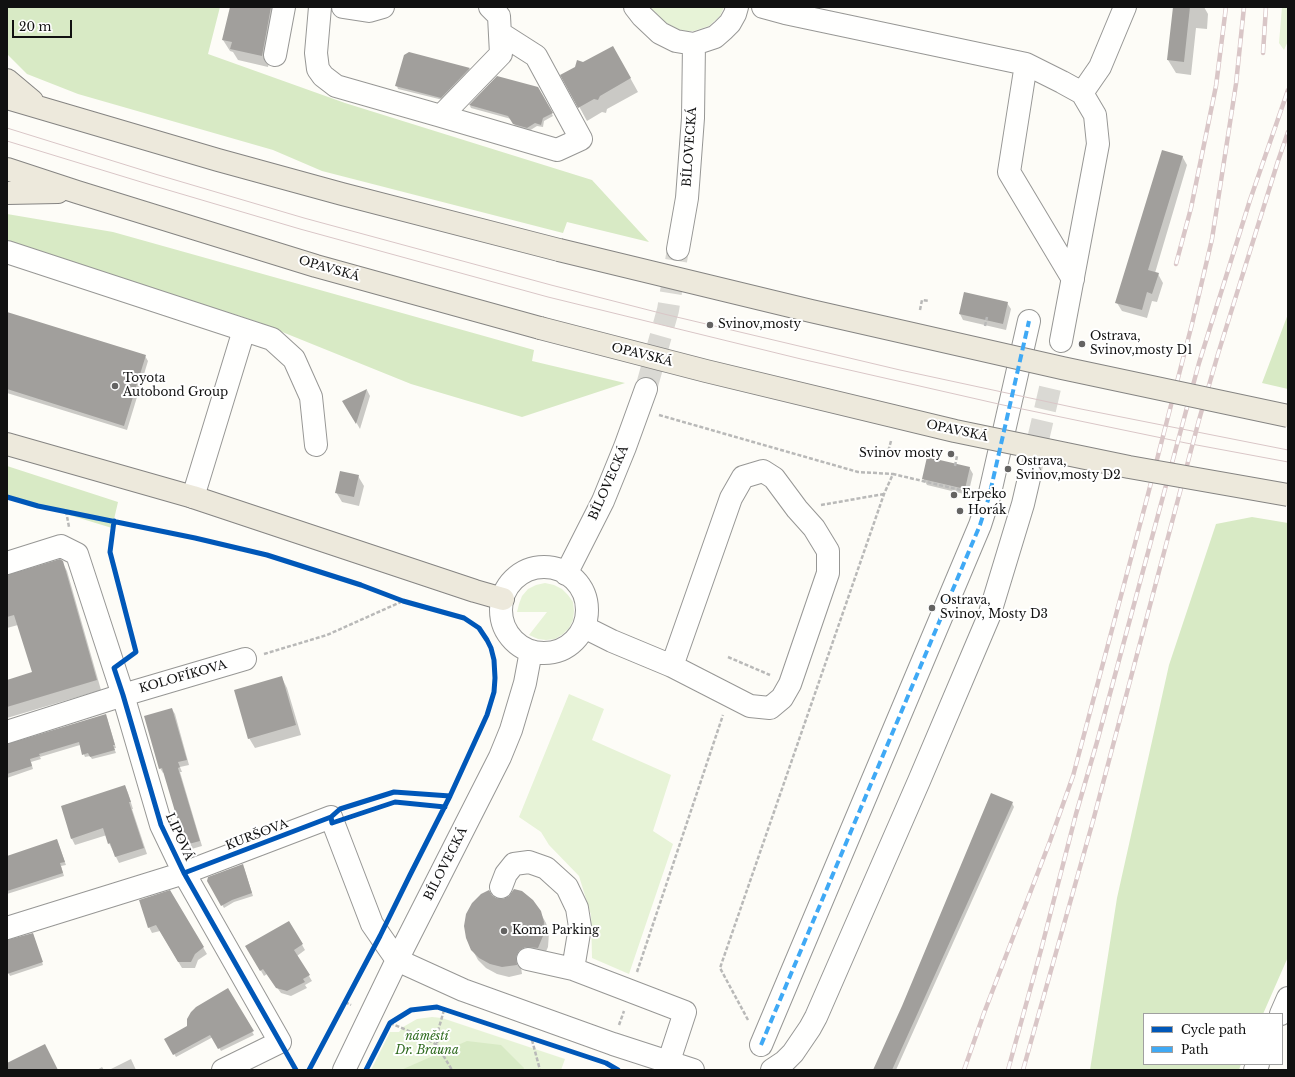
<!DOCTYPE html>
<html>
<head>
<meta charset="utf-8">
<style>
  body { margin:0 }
  #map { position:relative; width:1295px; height:1077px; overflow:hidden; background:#fdfcf7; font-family:"Libre Baskerville",serif }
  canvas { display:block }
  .frame { position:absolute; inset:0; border:8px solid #111; pointer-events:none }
  .legend { position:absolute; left:1143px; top:1013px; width:140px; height:52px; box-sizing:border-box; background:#fff; border:1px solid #a0a0a0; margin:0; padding:5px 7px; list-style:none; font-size:12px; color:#111 }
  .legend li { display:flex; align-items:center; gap:8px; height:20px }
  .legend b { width:20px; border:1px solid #a0a0a0 }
  .scale { position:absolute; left:12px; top:20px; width:60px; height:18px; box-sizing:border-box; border:2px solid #111; border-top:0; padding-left:5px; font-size:12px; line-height:14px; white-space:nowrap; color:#111; -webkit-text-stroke:3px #fff; paint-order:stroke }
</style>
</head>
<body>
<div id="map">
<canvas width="1295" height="1077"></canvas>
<div class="frame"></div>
<ul class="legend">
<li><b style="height:5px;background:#0057b8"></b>Cycle path</li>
<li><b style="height:5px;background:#3fa9f5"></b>Path</li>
</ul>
<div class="scale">20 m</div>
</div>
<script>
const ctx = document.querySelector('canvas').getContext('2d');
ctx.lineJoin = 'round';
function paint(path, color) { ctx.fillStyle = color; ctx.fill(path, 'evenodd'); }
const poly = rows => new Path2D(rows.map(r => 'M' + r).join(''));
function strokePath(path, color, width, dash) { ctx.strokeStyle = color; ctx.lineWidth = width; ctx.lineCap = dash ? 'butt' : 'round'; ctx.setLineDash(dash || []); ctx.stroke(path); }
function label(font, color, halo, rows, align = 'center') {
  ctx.font = font + ' "Libre Baskerville",serif'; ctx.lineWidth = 4; ctx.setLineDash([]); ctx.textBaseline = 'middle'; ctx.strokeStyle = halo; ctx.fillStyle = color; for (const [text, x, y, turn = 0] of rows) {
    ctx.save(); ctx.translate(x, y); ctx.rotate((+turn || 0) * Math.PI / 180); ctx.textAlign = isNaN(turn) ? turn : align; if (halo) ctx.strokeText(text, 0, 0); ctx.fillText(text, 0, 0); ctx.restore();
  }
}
paint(poly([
  [650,7,724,7,720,16,709,26,694,31,687,31,680,30,666,23],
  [1282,7,1288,7,1288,41,1284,50,1279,43],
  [545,583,554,585,562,589,568,595,573,602,574,611,573,620,569,628,563,634,555,639,546,640,538,639,529,635,547,612,517,612,519,604,522,596,528,589,536,585],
  [569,694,604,709,592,740,671,775,653,831,673,844,629,974,592,958,591,915,579,876,549,845,541,832,519,817],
  [432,1017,442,1018,565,1059,561,1070,371,1070,390,1032,399,1032,403,1027,417,1019]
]), '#e7f3d7');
paint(poly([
  [7,7,220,7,208,54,345,103,592,180,649,242,567,222,563,233,322,171,273,150,78,94,27,74,7,54],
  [7,214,113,232,534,350,532,361,625,383,522,417,411,384,255,321,7,242],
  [1288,314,1288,389,1262,383],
  [7,466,118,502,112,528,7,496],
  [1252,517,1288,523,1288,957,1263,1014,1144,1014,1144,1064,1241,1064,1239,1070,1090,1070,1117,898,1169,665,1216,524],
  [467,1041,501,1045,524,1068,523,1070,401,1070]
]), '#d8eac5');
paint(poly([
  [241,7,281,7,278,16,268,67,238,60,233,52,230,51,223,40],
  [1174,7,1204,7,1208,14,1207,29,1196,28,1191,75,1176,73,1168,60],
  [613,47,638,92,607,109,606,113,602,112,587,121,562,75],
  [409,53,469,69,471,72,443,100,398,89,397,86],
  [498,77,538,88,553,116,544,121,543,127,537,126,529,131,516,127,511,119,471,108,470,106],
  [1182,156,1187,165,1155,273,1158,274,1163,283,1157,302,1152,301,1147,318,1122,311,1117,303],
  [1007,303,1011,309,1006,330,963,320,960,314],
  [7,313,145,356,148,361,127,430,7,393],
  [367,390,370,396,360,429,344,401],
  [969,467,973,474,968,495,927,485,923,478],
  [358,476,364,486,359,506,342,502,336,492],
  [62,562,67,571,101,690,7,718,7,681,34,673,18,625,7,628,7,582],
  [282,678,287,688,301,735,255,748,249,738],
  [172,709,175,714,189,765,180,767,182,772,180,772,202,846,188,850,186,845,165,772,163,773,160,768],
  [107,718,116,748,114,748,116,753,92,759,90,756,85,757,80,745,40,757,41,759,31,762,33,769,7,778,7,746],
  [125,786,128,793,133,809,132,809,147,854,119,863,109,843,107,835,75,845,72,839,62,806],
  [1012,803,1014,807,896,1070,874,1070],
  [57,840,66,865,61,866,64,876,7,894,7,857],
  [244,868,253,896,234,902,224,908,208,881],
  [170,892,207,954,198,960,195,968,182,968,160,931,152,933,149,927],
  [496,899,540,912,546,923,549,933,548,947,543,958,521,967,522,974,509,977,497,974,486,968,478,960,472,949],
  [289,922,305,950,297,956,312,981,305,985,307,988,291,996,281,993,267,974,264,976,247,947],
  [33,934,43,965,10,976,7,970,7,941],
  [227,989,254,1035,221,1051,213,1037,176,1057,166,1039,188,1026],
  [131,1059,136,1070,109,1070],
  [102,1067,104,1070,97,1070]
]), '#0003');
paint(poly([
  [230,7,271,7,262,56,230,49,232,42,222,40],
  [1173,7,1190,7,1184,62,1167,60],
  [613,46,631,78,600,96,598,100,594,99,578,108,560,75,575,67,577,60,583,62],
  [409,52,470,68,441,98,395,86,404,55],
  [497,76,538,87,553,113,543,118,541,125,535,123,527,128,513,124,508,116,469,105],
  [1162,150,1183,156,1148,270,1159,273,1152,294,1147,292,1142,310,1115,303],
  [964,292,1008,302,1003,324,959,314],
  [7,312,146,355,124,426,7,389],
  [367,389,356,424,342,401],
  [927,457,970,467,965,489,922,479],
  [340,471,359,475,354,497,335,493],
  [60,559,63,561,97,680,7,707,7,680,32,672,14,615,7,617,7,575],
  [282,676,296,725,248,739,234,690],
  [172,708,187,760,178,762,180,767,178,768,200,841,185,845,162,768,159,769,144,716],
  [106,714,115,745,113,745,115,750,90,757,88,753,82,755,79,742,39,754,40,756,30,759,32,766,7,774,7,744],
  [125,785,131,802,129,802,144,848,115,857,110,843,108,844,103,828,71,839,61,806],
  [991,793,1013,802,892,1070,873,1070,902,1006],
  [57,839,65,862,60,863,63,873,7,891,7,856],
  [243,864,252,893,232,900,221,906,207,881,208,877],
  [514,889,522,891,533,900,541,911,544,922,543,936,538,948,525,947,519,951,516,957,517,965,502,967,490,964,479,958,471,950,466,938,464,926,466,914,472,903,481,894,489,890,492,895,496,898,503,899,509,896],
  [170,890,204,947,195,954,191,962,178,962,156,925,148,928,139,900],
  [289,921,303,944,294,950,310,975,303,979,305,982,287,991,276,988,263,969,260,971,245,946],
  [33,933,43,962,7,974,7,940],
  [228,988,254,1031,218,1049,210,1035,173,1055,164,1039,187,1026,187,1019,191,1012,196,1007],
  [45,1044,58,1070,7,1070,7,1063]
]), '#a19f9c');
strokePath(poly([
  [646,389,668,310,678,249],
  [1030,474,1061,341]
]), '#dad9d4', 22, [22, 11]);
const minor = poly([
  [320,7,316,53,318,69,323,76,336,86,441,116,501,54,499,16,490,7],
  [343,7,369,11,383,7],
  [635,7,642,16,660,33,676,41,694,44,715,37,723,30,730,23,735,14,737,7],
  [763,7,785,13,1026,64,1062,82,1082,93,1095,115,1098,144,1061,341],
  [275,55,284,7],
  [1026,64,1009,172,1073,279],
  [1082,93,1100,67,1125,7],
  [441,116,557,150,581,139,536,56,500,33],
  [678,249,687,198,693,118,694,44],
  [7,252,272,339,294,359,311,397,316,445],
  [193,497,244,330],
  [7,563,61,546,77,554,123,695,161,825,184,873,280,1042,223,1070],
  '501 610a43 43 0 1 1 86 0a43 43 0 1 1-86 0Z',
  [566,574,603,501,625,447,646,389],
  [584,627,612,641,672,666,750,706,770,708,782,698,790,684,828,573,828,551,814,528,797,509,774,478,763,471,743,477,731,498,672,666],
  [7,732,123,695,245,659],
  [501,887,506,874,514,864,529,862,546,868,567,887,577,908,580,927,573,969],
  [7,928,184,873,331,817,372,924,397,960],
  [528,959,573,969,685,1012,666,1070],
  [397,960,463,990,613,1044,693,1070],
  [1281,1014,1288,998],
  [761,1045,980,525,989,497,1029,321],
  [344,1070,397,960,500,757,511,730,525,683,531,651],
  [772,1070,784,1062,793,1053,810,1028,816,1017,919,781,989,616,1023,504,1030,474],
  [1255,1070,1258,1064]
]);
const major = poly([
  [7,80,32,101],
  [7,98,218,160,342,194,559,250],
  [7,169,77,192,316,266,540,328],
  [7,193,58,192],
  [7,444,193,497,475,591,503,599]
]);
strokePath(minor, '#979795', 24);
strokePath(major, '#858482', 24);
strokePath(poly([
  [920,310,922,300,929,301],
  [985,326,987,317],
  [659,415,858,472,893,474],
  [891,441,888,452,895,454],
  [955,466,957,456],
  [821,505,884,494],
  [66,511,69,527],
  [264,654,327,635,403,601],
  [728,657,770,675],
  [637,972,723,715],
  [345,1002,351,1005],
  [444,1010,438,1031,437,1045,452,1070],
  [748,1020,720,968,884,494,893,474,969,492],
  [390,1023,423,1037,437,1045],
  [619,1025,624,1011],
  [532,1040,540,1070],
  [291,1060,296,1070]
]), '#b9b9b8', 2.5, [4, 2]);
strokePath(minor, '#fffffe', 22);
strokePath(major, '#ede9dc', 22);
strokePath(poly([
  [7,128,155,174,304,218,551,285,664,314,900,370,1081,409,1288,450],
  [7,141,151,185,300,229,548,297,801,359,1003,405,1186,443,1288,462]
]), '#d9c6c7', 1);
const rail = poly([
  [1263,53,1266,7],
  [1176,264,1191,208,1208,125,1216,86,1226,7],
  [964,1070,984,1013,1050,841,1073,776,1146,502,1192,324,1212,239,1236,84,1244,7],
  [1008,1070,1041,950,1076,814,1097,742,1179,437,1199,363,1250,200,1288,90],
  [1023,1070,1093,821,1199,420,1218,354,1278,161,1288,132]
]);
strokePath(rail, '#d9c6c7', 4.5);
strokePath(rail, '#fff', 3, [9]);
const majorBridge = poly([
  [559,250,811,311,1062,368,1288,416],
  [540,328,706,371,955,431,1129,467,1288,495]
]);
strokePath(majorBridge, '#858482', 24, []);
strokePath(majorBridge, '#ede9dc', 22);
strokePath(poly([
  [761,1045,980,525,989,497,1029,321]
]), '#3fa9f5', 4, [8, 4]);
strokePath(poly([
  [7,497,38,506,195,538,267,555,361,585,403,601,464,618,479,628,487,640,491,648,494,660,495,678,494,692,487,715,450,796,410,875,380,936,309,1070],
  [114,521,110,552,136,652,114,668,123,695,161,825,184,873,296,1070],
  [331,817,340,809,394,792,450,796],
  [184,873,331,817,332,823,395,802,445,807],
  [366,1070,390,1023,411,1010,437,1007,606,1063,618,1070]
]), '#0057b8', 5);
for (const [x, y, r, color] of [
  [710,325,4,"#646362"],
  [1082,344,4,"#646362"],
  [115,386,4,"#646362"],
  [951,454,4,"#646362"],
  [1008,469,4,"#646362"],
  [954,495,4,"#646362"],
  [960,511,4,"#646362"],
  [932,608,4,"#646362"],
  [504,931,4,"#646362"]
]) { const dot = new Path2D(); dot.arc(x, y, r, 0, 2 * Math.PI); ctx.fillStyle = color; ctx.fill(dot); strokePath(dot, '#fff', 1.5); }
label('12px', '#111', '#fff', [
  ["BÍLOVECKÁ",690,147,-86],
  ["OPAVSKÁ",329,269,16],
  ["OPAVSKÁ",642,355,14],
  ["OPAVSKÁ",957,431,12],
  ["BÍLOVECKÁ",609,483,-66],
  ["KOLOFÍKOVA",183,677,-16],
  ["KURŠOVA",257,835,-21],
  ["LIPOVÁ",179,837,66],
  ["BÍLOVECKÁ",446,864,-63]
]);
label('12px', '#111', '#fff', [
  ["Svinov,mosty",718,325],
  ["Ostrava,",1090,337],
  ["Svinov,mosty D1",1090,351],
  ["Toyota",123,379],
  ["Autobond Group",123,393],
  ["Svinov mosty",943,454,"right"],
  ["Ostrava,",1016,462],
  ["Svinov,mosty D2",1016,476],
  ["Erpeko",962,495],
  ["Horák",968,511],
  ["Ostrava,",940,601],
  ["Svinov, Mosty D3",940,615],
  ["Koma Parking",512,931]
], 'left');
label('italic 12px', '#2f6b1f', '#fff', [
  ["náměstí",427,1037],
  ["Dr. Brauna",427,1051]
]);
</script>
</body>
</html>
